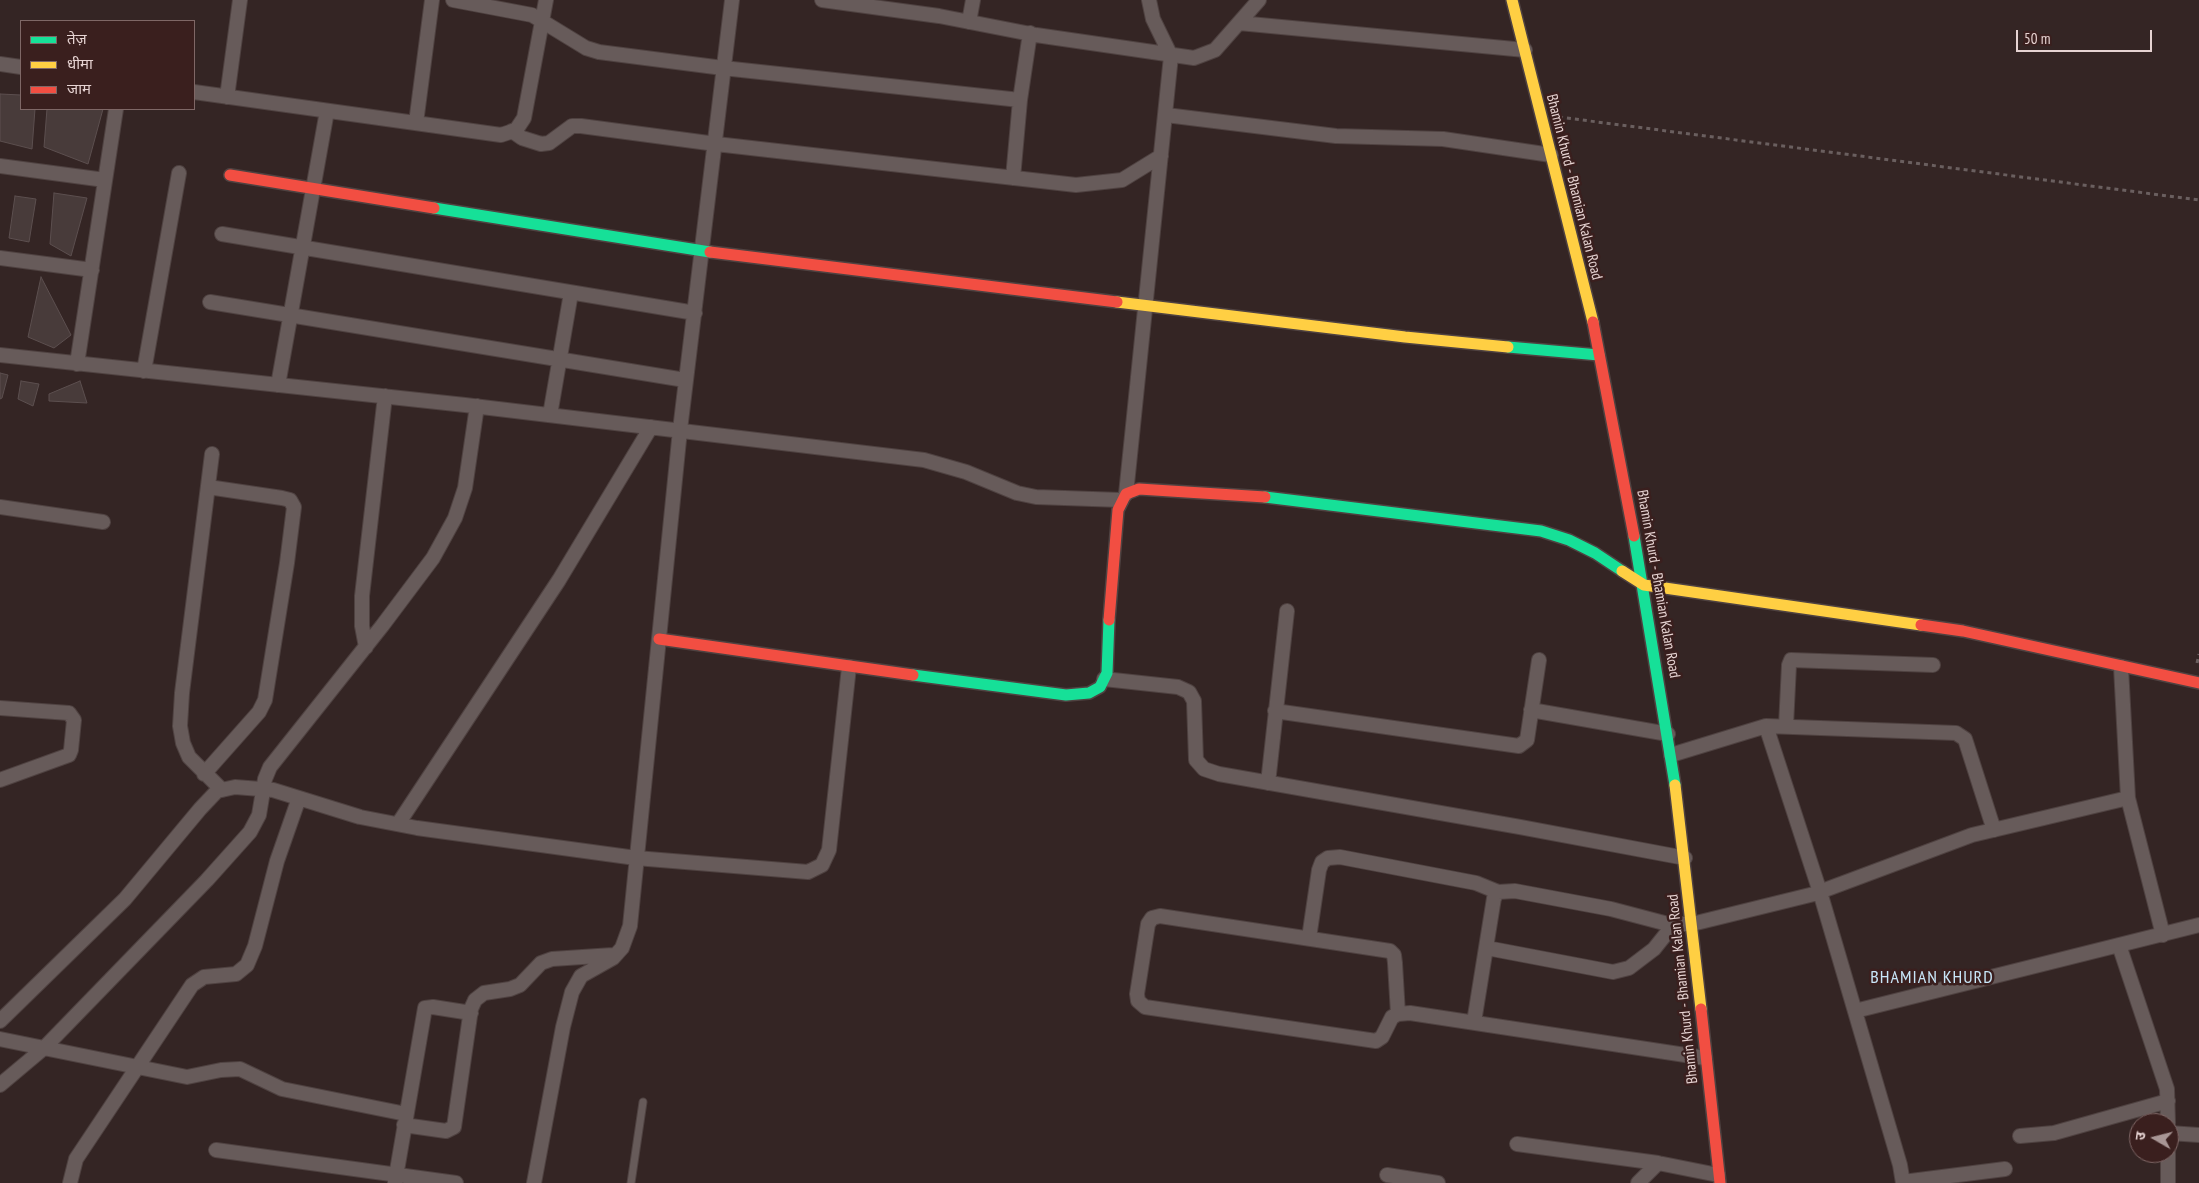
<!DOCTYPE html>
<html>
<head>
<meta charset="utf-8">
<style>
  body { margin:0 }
  #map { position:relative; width:2199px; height:1183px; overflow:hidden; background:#342524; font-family:"PT Sans Narrow","Noto Sans Devanagari",sans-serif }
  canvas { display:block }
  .legend { position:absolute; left:20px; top:20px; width:175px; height:90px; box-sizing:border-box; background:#3a1f1e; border:1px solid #7f6766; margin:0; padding:6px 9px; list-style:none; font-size:15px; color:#e6d3d2 }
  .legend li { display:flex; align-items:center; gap:10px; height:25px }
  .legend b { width:25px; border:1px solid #7f6766 }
  .north { position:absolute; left:2129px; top:1113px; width:50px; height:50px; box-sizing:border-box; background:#3a1f1e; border:1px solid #7f6766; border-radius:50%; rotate:278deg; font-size:14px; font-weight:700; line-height:20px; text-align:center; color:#e6d3d2 }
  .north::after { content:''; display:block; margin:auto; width:18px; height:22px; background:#a89695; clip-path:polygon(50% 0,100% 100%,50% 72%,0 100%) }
  .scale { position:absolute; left:2016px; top:30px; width:136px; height:22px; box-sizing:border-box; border:2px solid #e6d3d2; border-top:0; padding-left:6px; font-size:15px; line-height:18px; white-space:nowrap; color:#e6d3d2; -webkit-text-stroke:4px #3a1f1e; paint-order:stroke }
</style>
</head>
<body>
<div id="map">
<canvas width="2199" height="1183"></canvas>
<ul class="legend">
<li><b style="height:6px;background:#16e098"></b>तेज़</li>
<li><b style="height:6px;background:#ffcf43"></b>धीमा</li>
<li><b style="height:6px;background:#f24e42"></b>जाम</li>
</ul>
<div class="north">उ</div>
<div class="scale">50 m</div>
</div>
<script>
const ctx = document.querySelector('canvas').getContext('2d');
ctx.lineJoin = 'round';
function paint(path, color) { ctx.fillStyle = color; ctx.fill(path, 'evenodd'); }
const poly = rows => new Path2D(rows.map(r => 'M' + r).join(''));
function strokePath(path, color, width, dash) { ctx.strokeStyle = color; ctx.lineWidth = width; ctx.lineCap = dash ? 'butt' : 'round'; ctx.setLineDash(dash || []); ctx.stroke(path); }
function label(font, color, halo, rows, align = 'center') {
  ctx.font = font + ' "PT Sans Narrow",sans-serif'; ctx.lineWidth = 5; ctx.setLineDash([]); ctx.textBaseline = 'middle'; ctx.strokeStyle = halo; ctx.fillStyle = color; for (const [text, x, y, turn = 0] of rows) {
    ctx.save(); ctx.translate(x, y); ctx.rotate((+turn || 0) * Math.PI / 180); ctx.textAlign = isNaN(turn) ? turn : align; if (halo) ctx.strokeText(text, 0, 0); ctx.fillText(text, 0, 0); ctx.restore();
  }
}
const building = poly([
  [0,94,21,95,21,109,35,109,32,149,0,141,0,94],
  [47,109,103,109,88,164,44,147,47,109],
  [54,193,87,198,71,256,50,244,54,193],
  [15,196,36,199,29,242,9,238,15,196],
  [41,277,71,335,54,348,28,337,41,277],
  [0,373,8,375,2,398,0,399,0,373],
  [21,381,39,384,33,406,18,399,21,381],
  [80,381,87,403,49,401,49,394,80,381]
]);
paint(building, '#483b3a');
strokePath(building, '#5c4f4f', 1);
const lane = poly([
  [631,1183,643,1102]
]);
const street = poly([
  [453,0,532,15,586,48,599,52,723,68,1020,100],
  [822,0,939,16,1036,35,1194,58,1215,50,1259,0],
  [969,22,973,0],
  [1239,23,1525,50],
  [0,64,21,67],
  [194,92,501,135,516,130,524,118,546,0],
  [227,97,240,0],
  [1166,115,1336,136,1443,139,1551,155],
  [416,123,432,0],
  [512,131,522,138,541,144,549,143,572,126,581,126,716,144,1076,185,1122,180,1161,156],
  [0,166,105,180],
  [1013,178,1020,100,1030,33],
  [222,234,695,313],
  [0,258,92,270],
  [210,302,685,380],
  [0,355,465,405,924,460,966,472,1017,493,1036,497,1121,500],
  [77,364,116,109],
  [144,371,179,173],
  [278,385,327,111],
  [550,415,571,293],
  [212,454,182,693,180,726,183,743,189,757,222,790],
  [1126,494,1171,56,1153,19,1149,0],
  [0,507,103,522],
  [366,647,362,626,362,596,385,396],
  [1104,679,1178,687,1189,692,1194,701,1196,760,1204,769,1219,774,1520,827,1685,858],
  [0,708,69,713,74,720,71,750,69,755,0,780],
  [1531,710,1668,734],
  [1275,711,1519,746,1527,740,1539,660],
  [1766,726,1820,892,1900,1165,1903,1183],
  [1786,726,1789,665,1791,660,1933,665],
  [1671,755,1766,726,1956,733,1965,739,1994,830],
  [204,774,259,712,265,700,287,563,294,507,290,500,282,498,208,487],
  [1268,783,1287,611],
  [2128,798,2163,935],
  [398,824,559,580,651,427],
  [1309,938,1319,870,1322,862,1328,858,1340,857,1476,883,1498,892],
  [2119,945,2167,1089,2168,1123],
  [1487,948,1613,972,1629,968,1654,949,1674,924],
  [1855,1011,2199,925],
  [1398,1014,1395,963,1394,955,1390,951,1160,916,1152,918,1148,924,1137,994,1138,1001,1145,1007,1376,1041,1382,1037,1392,1017,1398,1014,1410,1013,1705,1058],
  [0,1021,125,899,200,809,217,791,235,787,273,790,360,817,417,828,636,858,808,872,822,865,829,850,849,667],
  [1474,1022,1494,898,1498,892,1515,891,1611,909,1668,924,1692,924,1814,894,1972,835,2128,798,2121,667],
  [0,1039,187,1077,221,1070,240,1069,282,1089,406,1114],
  [0,1085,44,1048,207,880,250,832,259,815,265,779,270,767,382,626,433,558,455,518,465,488,477,406],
  [404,1125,446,1131,454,1127,471,1009,475,1000,484,993,510,989,520,985,541,963,552,959,613,955],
  [2169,1133,2199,1135],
  [2020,1136,2054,1133,2168,1101],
  [1517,1144,1658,1163,1718,1175],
  [216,1150,456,1183],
  [1387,1175,1438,1183],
  [395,1182,425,1008,433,1007,471,1013],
  [1903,1182,2005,1169],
  [70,1183,76,1159,192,985,204,977,236,974,247,965,255,946,277,861,299,798],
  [534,1183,563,1027,572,992,581,976,613,958,622,948,630,926,680,430,732,0],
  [1638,1183,1658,1163],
  [2168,1183,2168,1153]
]);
const fast = poly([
  [434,208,710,252],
  [1508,347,1599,355],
  [1265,497,1541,531,1569,540,1595,553,1622,571],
  [1634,536,1675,785],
  [913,675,1066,695,1089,693,1100,687,1107,673,1109,620]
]);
const slow = poly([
  [1512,0,1593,322],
  [1117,302,1405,337,1508,347],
  [1622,571,1644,585,1921,625],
  [1675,785,1701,1009]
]);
const jam = poly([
  [230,175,434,208],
  [710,252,1117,302],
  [1593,322,1634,536],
  [1109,620,1118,510,1126,494,1139,489,1265,497],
  [1921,625,1963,631,2199,683],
  [659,639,913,675],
  [1701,1009,1720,1183]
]);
strokePath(lane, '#4f4241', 9);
strokePath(street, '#4f4241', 16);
strokePath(fast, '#4f4241', 14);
strokePath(slow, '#4f4241', 14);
strokePath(jam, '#4f4241', 14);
strokePath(poly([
  [1559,117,2199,200],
  [2197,663,2199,654]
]), '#6a5f5f', 3, [4, 4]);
strokePath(lane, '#675b5a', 7);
strokePath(street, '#675b5a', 14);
strokePath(fast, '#16e098', 11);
strokePath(slow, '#ffcf43', 11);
strokePath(jam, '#f24e42', 11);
label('15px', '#e6d3d2', '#3a1f1e', [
  ["Bhamin Khurd - Bhamian Kalan Road",1574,187,76],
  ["Bhamin Khurd - Bhamian Kalan Road",1658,584,80],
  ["Bhamin Khurd - Bhamian Kalan Road",1683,989,-96]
]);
ctx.letterSpacing = '1px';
label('18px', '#c8e6f8', '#3a1f1e', [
  ["BHAMIAN KHURD",1932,978]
]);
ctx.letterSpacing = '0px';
</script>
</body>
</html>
